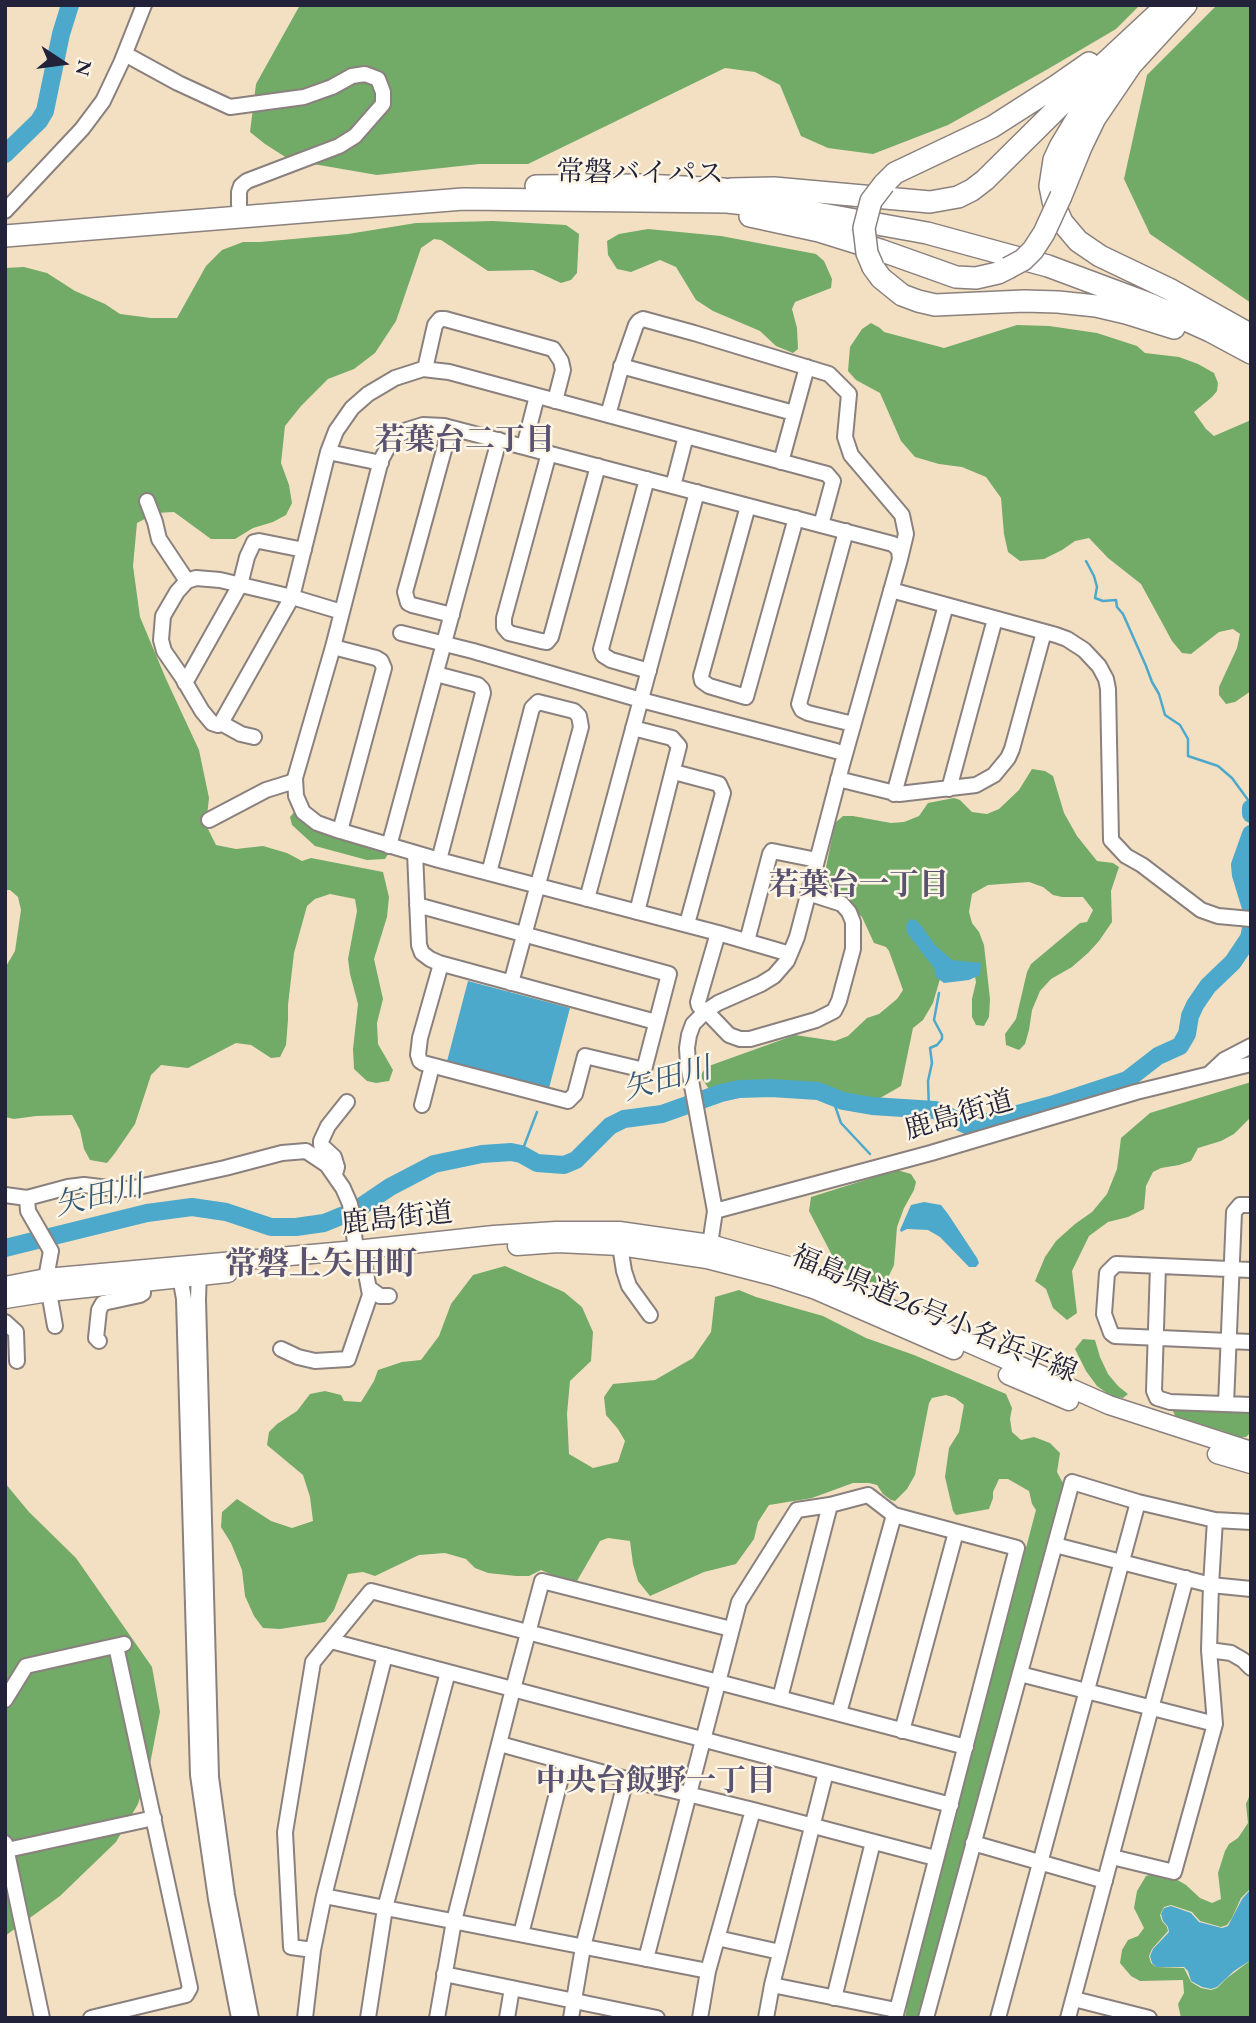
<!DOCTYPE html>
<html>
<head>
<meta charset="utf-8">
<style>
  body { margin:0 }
  #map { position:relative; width:1256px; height:2023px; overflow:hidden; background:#f3e0c2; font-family:"EB Garamond",serif }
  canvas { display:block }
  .frame { position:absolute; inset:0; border:7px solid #22223b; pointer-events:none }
  .north { position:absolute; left:28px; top:28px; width:70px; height:70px; -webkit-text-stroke:5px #fcf5e5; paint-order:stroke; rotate:103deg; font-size:19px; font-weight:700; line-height:28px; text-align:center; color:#22223b }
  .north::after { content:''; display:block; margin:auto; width:24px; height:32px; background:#22223b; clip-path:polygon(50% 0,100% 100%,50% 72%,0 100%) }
</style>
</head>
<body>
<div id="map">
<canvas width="1256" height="2023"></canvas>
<div class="frame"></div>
<div class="north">N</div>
</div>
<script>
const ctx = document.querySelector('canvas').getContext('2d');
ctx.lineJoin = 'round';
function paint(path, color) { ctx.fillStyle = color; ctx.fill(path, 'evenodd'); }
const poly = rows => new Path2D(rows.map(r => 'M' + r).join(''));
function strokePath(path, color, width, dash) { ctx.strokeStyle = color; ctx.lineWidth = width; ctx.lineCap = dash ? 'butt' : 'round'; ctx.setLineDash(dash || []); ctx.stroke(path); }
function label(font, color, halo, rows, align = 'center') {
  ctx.font = font + ' "EB Garamond","Noto Serif JP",serif'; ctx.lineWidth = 5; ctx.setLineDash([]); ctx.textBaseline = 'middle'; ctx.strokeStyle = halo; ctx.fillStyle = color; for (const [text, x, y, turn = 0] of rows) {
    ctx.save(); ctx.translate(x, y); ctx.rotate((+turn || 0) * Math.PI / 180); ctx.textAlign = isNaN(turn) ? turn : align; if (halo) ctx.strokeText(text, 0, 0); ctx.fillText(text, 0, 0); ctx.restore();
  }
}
paint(poly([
  [300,5,1140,5,1116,29,1048,69,948,125,873,154,828,148,801,136,780,85,755,72,725,68,528,164,479,164,377,175,290,160,265,144,250,132,256,84],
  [1217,5,1251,5,1251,303,1150,234,1124,179,1147,75],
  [493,221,566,225,579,234,577,273,571,280,561,283,533,270,488,271,441,240,434,239,421,248,396,321,375,353,354,369,328,379,301,406,285,426,281,463,289,485,292,503,286,515,273,522,253,528,235,539,211,539,174,512,156,513,137,523,133,566,140,617,166,679,199,750,209,798,206,825,216,845,236,849,263,846,287,853,302,861,311,858,383,872,389,897,387,917,374,959,383,999,377,1023,378,1044,393,1070,389,1081,376,1083,367,1081,354,1069,353,1049,358,1004,350,974,348,959,357,911,355,899,330,894,315,899,307,906,294,953,288,1005,288,1020,286,1045,280,1057,271,1058,251,1045,236,1043,188,1068,161,1065,151,1075,135,1124,115,1153,107,1163,90,1160,84,1149,80,1130,72,1115,36,1116,14,1119,5,1117,5,968,15,951,21,910,18,897,10,890,5,890,5,268,24,267,47,273,75,291,105,304,120,314,151,318,177,318,206,266,222,250,243,242,260,242,348,234,416,223],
  [648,229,721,236,816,254,824,261,832,279,831,288,795,302,792,309,797,328,798,349,793,353,776,346,760,331,713,311,696,300,676,267,660,260,631,272,617,269,608,255,607,241,619,234],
  [871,323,880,328,884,332,944,348,1017,325,1049,326,1097,333,1137,346,1145,353,1179,357,1198,364,1214,373,1218,383,1217,391,1212,397,1194,412,1206,429,1214,436,1251,420,1251,691,1235,702,1226,704,1219,695,1219,687,1237,648,1240,634,1233,629,1219,632,1191,654,1182,653,1172,641,1141,584,1108,558,1089,538,1075,541,1062,550,1044,559,1020,561,1008,552,1004,534,1001,498,986,477,962,467,939,464,915,457,901,441,880,393,856,380,848,371,850,347,862,329],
  [1032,769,1045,771,1053,776,1064,813,1077,836,1097,861,1113,863,1119,867,1111,891,1112,922,1099,941,1088,953,1072,967,1051,979,1040,991,1032,1010,1029,1030,1025,1044,1019,1050,1006,1045,1005,1034,1016,1019,1027,972,1031,964,1080,923,1087,922,1093,910,1083,897,1062,897,1053,895,1043,887,1029,882,988,885,972,894,969,912,972,923,979,932,984,945,990,999,989,1017,984,1026,976,1025,972,1017,972,999,976,982,974,971,942,972,933,1003,923,1020,913,1028,901,1086,868,1105,856,1108,783,1091,744,1092,709,1089,700,1076,706,1067,795,1035,835,1041,848,1036,867,1018,879,1014,897,999,903,990,889,951,886,947,874,943,862,917,828,885,824,877,835,823,843,816,853,816,891,823,904,822,919,816,928,803,954,798,960,800,972,812,987,814,999,809,1019,790],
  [295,811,387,850,388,854,385,859,367,860,315,846,292,825,290,817],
  [1251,1082,1251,1117,1234,1134,1221,1141,1198,1148,1191,1161,1179,1165,1161,1168,1153,1172,1146,1186,1144,1209,1128,1217,1108,1222,1089,1236,1072,1271,1077,1313,1067,1320,1053,1308,1046,1289,1035,1281,1045,1257,1056,1241,1075,1224,1092,1212,1107,1194,1117,1169,1121,1138,1150,1113],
  [897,1170,911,1174,916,1182,914,1190,904,1208,897,1227,894,1265,886,1282,872,1283,854,1276,834,1259,809,1211,811,1197],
  [505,1266,564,1292,582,1307,593,1332,591,1361,570,1381,567,1414,569,1454,593,1468,618,1462,625,1441,618,1429,606,1415,604,1397,613,1384,655,1380,693,1358,711,1332,715,1297,739,1290,756,1297,823,1316,866,1338,914,1355,1006,1394,1012,1408,1010,1419,1012,1432,1021,1440,1034,1437,1050,1443,1060,1453,1057,1472,1064,1485,919,2018,905,2018,911,1983,1036,1510,1032,1504,1029,1491,1008,1479,999,1479,993,1492,993,1498,989,1509,956,1515,953,1511,945,1477,949,1448,959,1432,964,1405,955,1398,946,1395,932,1398,929,1403,915,1475,907,1489,895,1501,891,1500,883,1494,877,1485,869,1483,853,1483,812,1498,769,1505,758,1522,754,1539,736,1564,704,1572,650,1596,638,1581,633,1564,630,1541,608,1538,600,1541,577,1581,573,1584,541,1570,529,1576,516,1576,488,1573,475,1568,466,1559,445,1553,419,1555,375,1576,363,1572,348,1574,334,1610,325,1622,280,1629,263,1628,254,1616,245,1596,242,1570,231,1543,221,1527,222,1512,237,1499,271,1521,292,1528,313,1521,310,1497,303,1475,267,1445,269,1432,277,1424,297,1411,310,1394,325,1391,341,1395,344,1401,361,1402,374,1381,378,1370,402,1362,421,1360,439,1336,451,1304,473,1275],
  [1083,1339,1095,1340,1100,1357,1108,1374,1118,1386,1128,1394,1123,1398,1111,1396,1097,1386,1086,1371,1075,1349],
  [1184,1408,1206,1411,1251,1409,1251,1432,1246,1437,1239,1437,1220,1430,1202,1427,1177,1420,1173,1411],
  [5,1483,29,1512,76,1558,152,1667,160,1712,150,1764,138,1804,116,1842,60,1896,5,1936],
  [1251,1792,1251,1888,1241,1898,1232,1918,1227,1925,1221,1927,1200,1921,1192,1912,1171,1905,1164,1907,1160,1915,1162,1921,1167,1927,1168,1931,1152,1949,1149,1956,1151,1963,1156,1967,1184,1968,1191,1982,1201,1988,1211,1990,1217,1988,1227,1978,1251,1960,1251,2018,1181,2018,1178,2004,1184,1993,1183,1980,1140,1981,1131,1976,1120,1963,1122,1950,1128,1940,1138,1936,1144,1928,1134,1908,1137,1891,1146,1876,1157,1873,1174,1878,1186,1885,1200,1898,1212,1903,1221,1899,1218,1873,1225,1851,1229,1844,1238,1838,1248,1823,1246,1804]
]), '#72aa68');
paint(poly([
  [910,919,915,920,920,924,935,945,952,960,981,963,980,975,969,980,944,983,936,977,934,968,907,933,906,925],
  [468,981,570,1008,548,1092,446,1065],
  [924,1202,941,1205,948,1214,977,1258,979,1263,976,1267,969,1267,940,1237,928,1230,907,1229,901,1232,900,1230,911,1205],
  [1251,1889,1251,1960,1234,1971,1217,1987,1211,1989,1202,1987,1191,1981,1188,1971,1184,1967,1156,1967,1152,1963,1150,1956,1153,1949,1169,1932,1168,1927,1163,1921,1161,1914,1164,1908,1171,1906,1191,1913,1199,1922,1222,1928,1228,1926,1242,1899]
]), '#4da9cb');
strokePath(poly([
  [1086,561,1094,576,1097,587,1095,598,1103,601,1116,600,1117,607,1123,614,1146,666,1152,682,1159,694,1165,715,1180,725,1188,739,1188,756,1218,766,1232,778,1251,804],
  [832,1097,841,1123,870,1154],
  [929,1110,928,1081,932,1063,930,1048,937,1045,942,1039,942,1035,934,1020,939,993],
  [521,1154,537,1112]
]), '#4da9cb', 2.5);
strokePath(poly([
  [5,154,39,121,45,111,61,34,70,5],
  [1251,808,1251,814],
  [1251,834,1240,865,1241,875,1251,908],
  [5,1248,147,1213,192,1207,226,1212,271,1227,296,1227,324,1223,356,1210,390,1187,434,1164,482,1154,511,1152,521,1154,537,1163,564,1165,576,1160,610,1126,624,1119,662,1114,721,1093,739,1089,771,1088,818,1091,843,1101,872,1106,935,1110,969,1126,981,1124,1051,1105,1127,1080,1158,1056,1180,1046,1187,1034,1190,1016,1195,1005,1208,986,1233,962,1249,938,1251,928]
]), '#4da9cb', 18);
const minor = poly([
  [125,54,178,83,230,107,304,97,332,87,352,76,365,74,378,79,383,92,383,104,355,136,339,146,247,181,241,186,239,192,239,205],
  [5,211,82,129,103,101,121,63,144,5],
  [621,366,794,413],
  [425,369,435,325,440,319,445,319,553,349,561,361,563,370,555,401],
  [608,415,622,365,636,325,639,321,643,319,694,333,829,374,849,394,845,437,851,455,902,515,906,534,900,559],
  [450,428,405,592,408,603,412,605,452,615],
  [524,447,537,396],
  [328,452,381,463],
  [549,453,504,618,504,627,509,633,541,641,547,642,551,637,598,466],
  [781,462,807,367],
  [647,479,601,649,603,655,611,660,649,671],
  [673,486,686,436],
  [147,501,155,522,159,539,187,581],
  [748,506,701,676,702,681,709,686,746,697,796,518],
  [846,531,799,704,802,710,808,713,853,724],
  [891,590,1056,635,1067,639,1084,650,1099,666,1106,679,1108,689,1111,840,1126,856,1142,865,1201,910,1218,916,1251,919],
  [342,612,292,597,220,580,196,578,187,581,177,592,163,616,161,640,164,651,182,677,202,711,212,723,218,725,221,723,292,597,328,452,336,431,352,408,368,394,395,378,423,369,449,372,827,474,833,481,821,525],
  [401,633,473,651,641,700,836,751],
  [333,647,376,658,381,661,384,668,340,831],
  [436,674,478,685,482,689,483,693,439,860],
  [185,683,240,585,247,557,254,542,259,541,304,550],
  [221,723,241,734,254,737],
  [633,728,672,738,679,746,637,912],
  [674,772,719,784,723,793,687,924],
  [838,779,899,794,976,785,994,775,1008,758,1012,749,1044,632],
  [949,789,995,619],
  [894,794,946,605],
  [209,820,266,790,295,781],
  [389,846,499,440],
  [415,853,419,945,422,953,430,959,439,963,656,1022],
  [489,873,532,708,538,702,574,711,579,716,581,727,511,983],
  [587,899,697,492],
  [417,905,669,974,644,1070,585,1056,575,1094,568,1101,423,1063,420,1061,418,1055,420,1038,441,964],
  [747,941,770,854,772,851,817,860],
  [699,1006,698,1002,718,933],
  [706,1011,729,1035,740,1039,750,1039,816,1020,834,1011,839,1001,853,949,853,922,849,912,842,904,808,893],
  [1209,1074,1224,1060,1251,1046],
  [422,1105,432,1066],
  [335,1174,337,1167,334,1157,321,1145,321,1141,328,1126,347,1102],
  [5,1195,27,1198,68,1187,84,1185,117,1189,129,1189,225,1168,282,1153,306,1151,327,1165,343,1188,350,1204,356,1250],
  [27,1198,28,1211,51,1251,46,1278],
  [715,1211,688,1064,687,1048,689,1035,693,1024,706,1011,718,1003,761,984,774,976,787,961,790,954,797,937,842,765,900,559,899,550,893,544,444,426,423,425,407,430,399,435,388,447,381,460,333,647,295,778,296,796,303,812,317,823,334,829,439,860,718,933,790,954],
  [620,1246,624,1271,629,1286,650,1315],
  [709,1251,715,1211,931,1153,1136,1092,1251,1064],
  [1158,1266,1154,1391,1157,1398,1170,1402,1251,1405],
  [199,1269,198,1300,211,1777,227,1895,251,2018],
  [1251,1270,1116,1264,1107,1273,1104,1314,1111,1333,1115,1336,1251,1342],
  [179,1271,184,1299,198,1775,216,1899,239,2018],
  [369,1288,380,1296,389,1296],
  [49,1292,55,1326],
  [5,1322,16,1332,17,1361],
  [99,1341,96,1338,99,1310,103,1303,140,1295,143,1293,143,1282],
  [281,1349,298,1357,315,1361,348,1359,370,1295,365,1268],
  [1226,1404,1234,1212,1240,1205,1251,1205],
  [1055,1545,1211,1585,1251,1589],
  [331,1641,951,1805],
  [1209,1650,1231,1653,1243,1660,1251,1668],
  [1020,1674,1215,1724],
  [780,1698,830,1505],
  [5,1700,26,1666,124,1644],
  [839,1713,894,1515],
  [902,1731,956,1532],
  [500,1744,626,1779,753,1810,935,1858],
  [5,1843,42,2018],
  [973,1843,1105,1881],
  [7,1850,154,1818],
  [1112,1857,1174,1872,1215,1724,1209,1650,1211,1585,1215,1520],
  [324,1896,708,1971],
  [521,1934,565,1762],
  [717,1938,780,1952],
  [313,1950,324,1896,385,1655],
  [646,1959,739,1602,797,1510,830,1505,868,1495,894,1515,1017,1548,895,2018],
  [444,1974,657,2018],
  [772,1985,896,2010],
  [834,1998,873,1842],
  [1074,1999,1149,2018],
  [91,2018,186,1995,190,1988,116,1646],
  [305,2018,313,1950,291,1947,285,1832,313,1662,371,1591,966,1747],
  [368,2018,385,1908,448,1672],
  [437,2018,454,1921,513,1689,542,1581,731,1629],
  [507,2018,512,1988],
  [571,2018,583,1947,626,1779],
  [700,2018,708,1971,753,1810],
  [766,2018,772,1985,826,1772],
  [926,2018,1072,1482,1138,1502,1215,1520,1251,1522],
  [998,2018,1138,1502],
  [1068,2018,1186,1578]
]);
const major = poly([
  [517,1246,558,1243,620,1246,707,1259,773,1276,816,1290,954,1350],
  [5,1286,46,1278,356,1250,494,1235,556,1231,619,1231,710,1244,803,1270,1109,1405,1251,1451],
  [5,1299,49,1292,228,1273],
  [1008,1375,1069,1401],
  [1217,1454,1251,1464]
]);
const highway = poly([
  [1115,69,1078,117,1060,147,1054,160,1050,186,1053,201,1062,222,1078,241,1100,256,1169,289,1251,335],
  [884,184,895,173,992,127,1056,86,1089,63],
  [536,186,643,185,724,189],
  [731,189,774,188,930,202,958,197,972,190,985,180,1079,87,1167,5],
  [1061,196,1081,147,1095,118,1131,65,1186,5],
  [750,216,819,231,880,250,956,277,976,278,998,273,1008,268],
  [5,236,463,199,727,202,800,210,927,233,1048,266,1150,304,1210,331,1251,353],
  [873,267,881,278,902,295,918,301,935,305,1024,301,1058,302,1096,306,1126,313,1174,328]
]);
strokePath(minor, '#8a817e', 18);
strokePath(major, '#8a817e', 21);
strokePath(highway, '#8a817e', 24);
strokePath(minor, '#fff', 14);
strokePath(major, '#fff', 18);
strokePath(highway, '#fff', 21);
const highwayBridge = poly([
  [873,267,867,253,864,228,871,201,884,184],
  [1008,268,1023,260,1033,250,1044,233,1061,196]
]);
strokePath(highwayBridge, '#8a817e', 24, []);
strokePath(highwayBridge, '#fff', 21);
label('28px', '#22223b', '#fcf5e5', [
  ["常磐バイパス",640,174,1],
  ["鹿島街道",959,1116,-16],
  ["鹿島街道",397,1219,-6],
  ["福島県道26号小名浜平線",934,1315,23]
]);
label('bold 30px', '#595270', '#fcf5e5', [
  ["若葉台二丁目",465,441],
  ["若葉台一丁目",859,886],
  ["中央台飯野一丁目",656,1782]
]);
label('italic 30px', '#335875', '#fcf5e5', [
  ["矢田川",667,1080,-15],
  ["矢田川",99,1197,-13]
]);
label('bold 32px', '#595270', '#fcf5e5', [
  ["常磐上矢田町",321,1265]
]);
</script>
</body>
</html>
